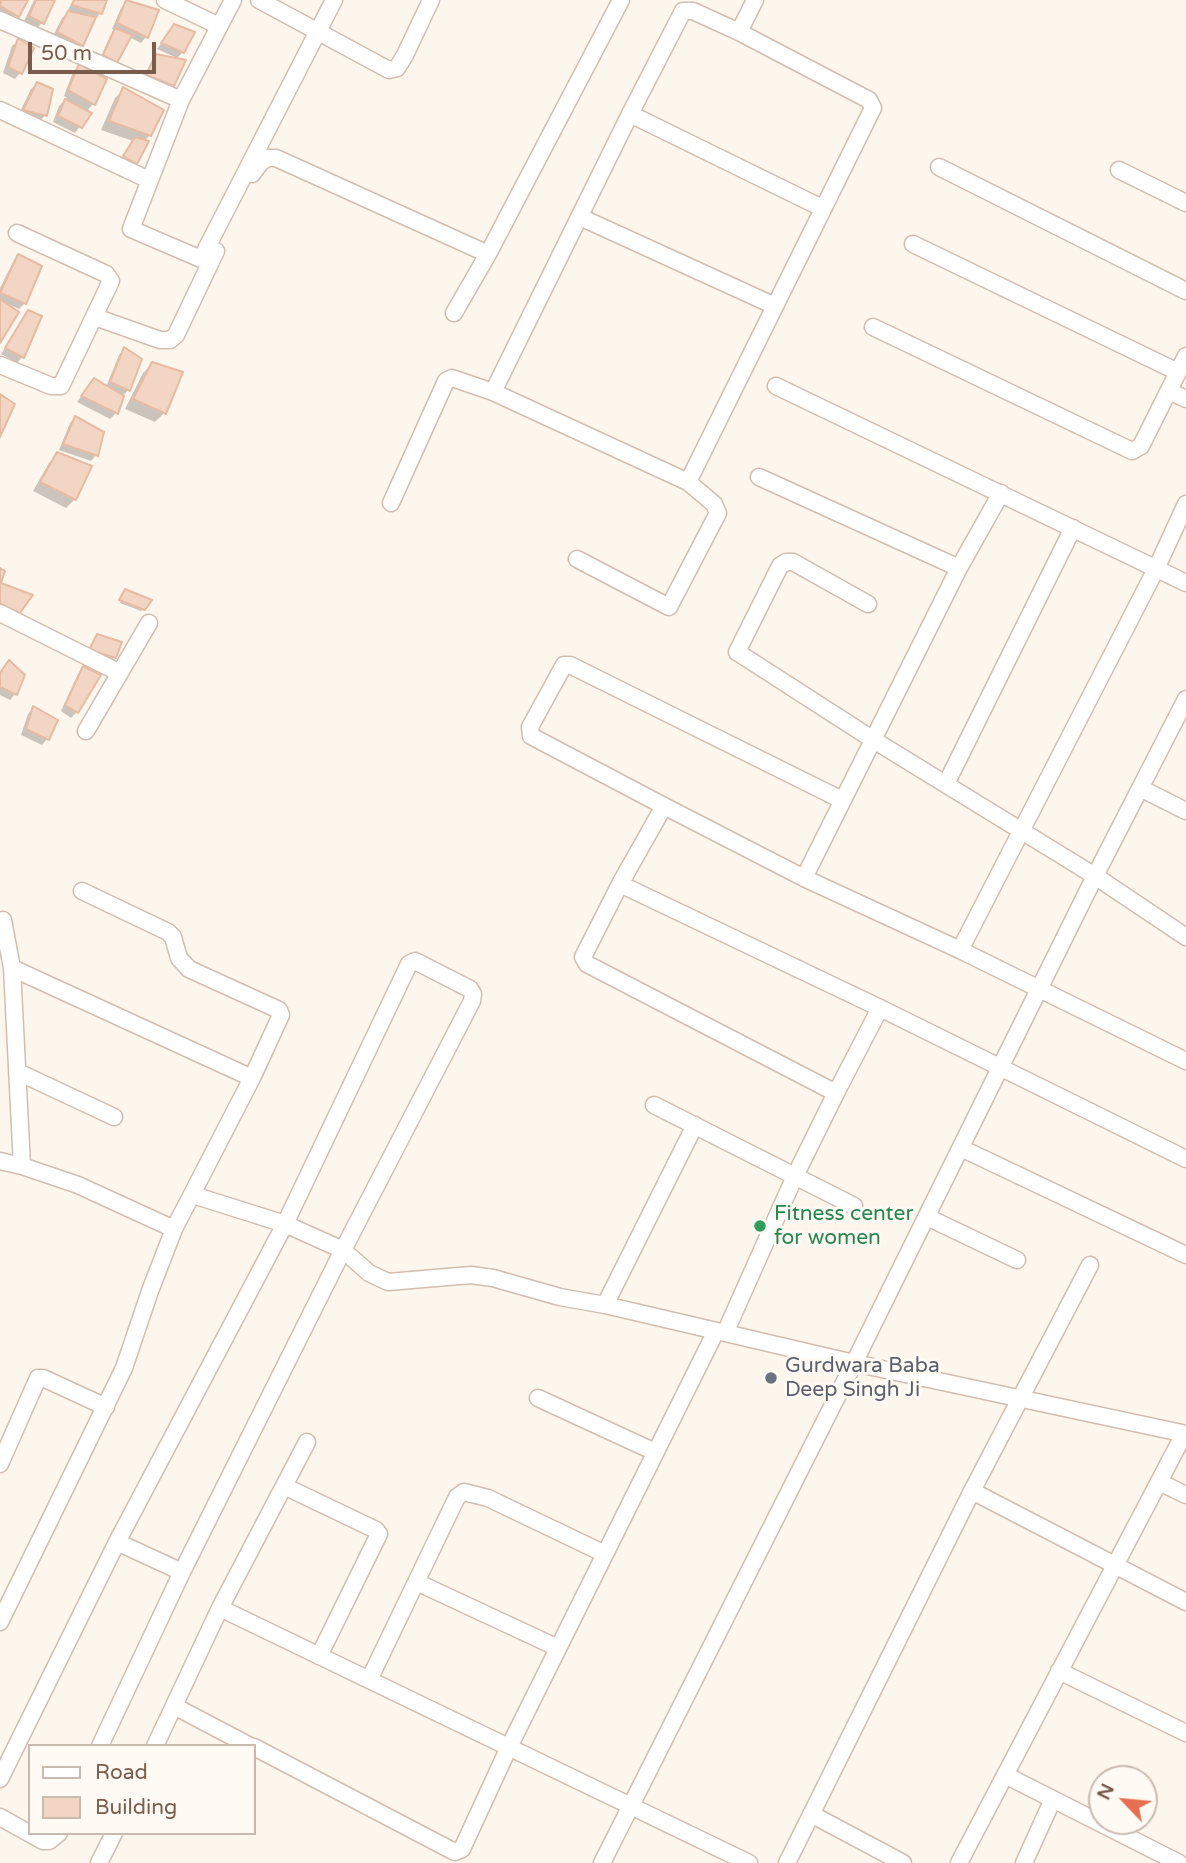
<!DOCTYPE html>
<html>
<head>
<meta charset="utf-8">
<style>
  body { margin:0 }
  #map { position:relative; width:1186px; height:1863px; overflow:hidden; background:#fdf6ec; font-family:"Varela Round",sans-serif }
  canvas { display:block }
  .legend { position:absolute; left:28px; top:1744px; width:228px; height:91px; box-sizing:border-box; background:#fffaf3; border:2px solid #cabbb1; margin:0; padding:9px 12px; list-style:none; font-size:21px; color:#7a5c4d }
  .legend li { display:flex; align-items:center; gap:14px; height:35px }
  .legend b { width:35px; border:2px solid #cabbb1 }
  .north { position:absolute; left:1088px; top:1765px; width:70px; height:70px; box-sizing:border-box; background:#fffaf3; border:2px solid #cabbb1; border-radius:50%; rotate:296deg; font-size:19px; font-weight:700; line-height:28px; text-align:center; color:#7a5c4d }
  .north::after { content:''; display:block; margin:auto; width:24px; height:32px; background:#e76f51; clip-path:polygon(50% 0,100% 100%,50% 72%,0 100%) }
  .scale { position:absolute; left:28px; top:42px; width:128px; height:32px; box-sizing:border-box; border:4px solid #7a5c4d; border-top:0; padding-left:9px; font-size:21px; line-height:24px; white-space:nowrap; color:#7a5c4d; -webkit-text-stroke:5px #fffaf3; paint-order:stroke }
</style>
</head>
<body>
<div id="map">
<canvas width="1186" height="1863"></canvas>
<ul class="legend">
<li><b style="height:9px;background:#fff"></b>Road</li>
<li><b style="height:19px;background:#f3d5c3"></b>Building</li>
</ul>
<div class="north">N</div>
<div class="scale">50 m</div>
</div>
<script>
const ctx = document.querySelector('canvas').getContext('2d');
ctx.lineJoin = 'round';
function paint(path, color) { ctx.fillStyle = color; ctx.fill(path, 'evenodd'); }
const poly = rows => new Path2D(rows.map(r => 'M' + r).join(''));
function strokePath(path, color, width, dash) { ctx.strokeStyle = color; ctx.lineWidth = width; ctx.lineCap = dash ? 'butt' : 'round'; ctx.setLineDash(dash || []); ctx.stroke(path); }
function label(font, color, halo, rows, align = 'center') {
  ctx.font = font + ' "Varela Round",sans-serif'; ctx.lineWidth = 6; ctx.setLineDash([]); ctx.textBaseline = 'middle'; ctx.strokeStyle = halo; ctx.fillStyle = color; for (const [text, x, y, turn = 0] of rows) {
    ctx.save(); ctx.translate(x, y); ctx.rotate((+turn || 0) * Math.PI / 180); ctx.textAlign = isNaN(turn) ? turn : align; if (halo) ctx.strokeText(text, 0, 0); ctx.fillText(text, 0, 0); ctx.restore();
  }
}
paint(poly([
  [0,0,26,0,12,21,0,15],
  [34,0,53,0,42,23,37,28,24,21],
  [73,0,105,0,100,13,76,50,52,38,62,18,70,11,68,10],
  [127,2,146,37,141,43,129,37,115,62,110,68,99,61,110,36,116,30,112,29,121,8],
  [174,26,183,52,177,58,157,49],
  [18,41,32,49,20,73,15,79,3,73,12,46],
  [157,56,173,85,167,91,142,81,151,62],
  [79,66,105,80,93,104,86,112,89,114,75,133,53,122,59,106,67,98,64,96,73,72],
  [37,84,45,115,40,121,18,116,31,89],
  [124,89,150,135,144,141,135,163,130,168,118,162,133,141,101,130,115,98],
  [18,257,25,303,19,309,8,304,0,340,0,288,13,262],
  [28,312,22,357,17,363,1,354],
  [124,349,128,390,123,396,116,413,110,419,77,402,89,386,106,387,119,355],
  [152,364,180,373,164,413,155,422,125,409,143,373],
  [75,418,96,455,91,461,59,450,70,423],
  [58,454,75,499,66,508,33,491,49,463],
  [126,592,144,609,141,611,120,603],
  [98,636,115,657,109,663,85,656],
  [9,662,15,694,10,700,0,695,0,673],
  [84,668,77,712,71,718,61,711,78,674],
  [34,708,47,739,42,745,21,735,28,714]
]), '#0003');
const building = poly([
  [1,0,28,0,19,17,0,6,1,0],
  [36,0,55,0,44,24,29,16,36,0],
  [74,0,107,0,102,14,72,5,74,0],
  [126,0,159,10,148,38,117,23,126,0],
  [68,11,96,17,83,46,57,32,68,11],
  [174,24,195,32,184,53,161,43,174,24],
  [115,28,132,35,117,63,103,55,115,28],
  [18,38,34,48,22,74,8,67,18,38],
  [156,54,186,60,174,86,146,75,156,54],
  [79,64,107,79,95,105,68,90,79,64],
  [37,82,53,89,47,116,23,110,37,82],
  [123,87,164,110,151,136,109,121,123,87],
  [65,99,92,113,82,128,58,116,65,99],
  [135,137,149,141,137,164,123,156,135,137],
  [18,254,42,266,26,304,0,293,18,254],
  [0,299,19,312,0,343,0,299],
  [28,310,42,316,24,358,5,348,28,310],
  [124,347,142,359,130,391,110,382,124,347],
  [152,362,183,372,166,414,133,399,152,362],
  [94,378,124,396,118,414,81,396,94,378],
  [0,394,15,404,0,437,0,394],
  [75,416,104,432,98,456,63,444,75,416],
  [57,452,92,466,76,500,40,482,57,452],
  [0,568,5,571,1,583,33,595,20,613,0,604,0,568],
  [125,589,152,600,145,610,119,600,125,589],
  [97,634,122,642,116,658,89,650,97,634],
  [9,660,25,675,17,695,0,687,0,673,9,660],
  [83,666,101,675,78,713,65,705,83,666],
  [33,706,58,720,49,740,26,729,33,706]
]);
paint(building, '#f3d5c3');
strokePath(building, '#e6bba3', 2);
const street = poly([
  [165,0,219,26],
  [233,0,181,100,131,229,201,259,334,0],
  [259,0,389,70,397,68,405,55,431,0],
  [0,20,181,100],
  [0,110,149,180],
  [630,114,822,208],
  [939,167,1186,291],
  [1119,170,1186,203],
  [252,174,261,162,268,158,276,158,488,254,454,313],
  [580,217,775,306],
  [913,244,1178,372],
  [488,254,621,0],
  [95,317,160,340,170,340,176,335,216,251],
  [873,327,1132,451,1141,446,1186,356],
  [0,365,51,386,61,386,111,281,106,274,17,233],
  [776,386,1186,583],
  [1169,391,1186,399],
  [493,392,630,114,683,11,693,11,739,32,755,0],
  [759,477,959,568],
  [391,503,446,381,452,378,493,392,688,482,873,108,869,100,739,32],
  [577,559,669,607,718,513,714,504,688,482],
  [868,604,793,562,786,562,780,566,737,652,872,739,1095,876,1186,937],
  [0,613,120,673],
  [86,731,149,623],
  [946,784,1073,528],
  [1140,788,1186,811],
  [664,806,531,736,530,727,564,665,570,665,842,800],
  [804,878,959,568,1001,493],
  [620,884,664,806,804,878,960,950,1156,569,1186,504],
  [3,920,12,968,22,1166],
  [960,950,1186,1061],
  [12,968,252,1078],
  [880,1008,836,1093,587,964,583,957,620,884,880,1008,1186,1159],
  [18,1072,114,1117],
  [654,1105,854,1206],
  [695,1125,605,1305,854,1363,1186,1434],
  [961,1148,1186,1255],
  [0,1161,22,1166,78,1185,174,1229],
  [193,1195,285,1224,343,1250,369,1273,388,1282,471,1275,493,1278,560,1297,605,1305],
  [927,1217,1017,1260],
  [725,1333,795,1176,836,1093],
  [538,1398,655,1452],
  [0,1464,38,1378,43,1378,106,1407],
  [1159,1482,1186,1495],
  [284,1486,376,1530,379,1534,319,1656],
  [972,1491,1186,1602],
  [117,1542,182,1572],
  [425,1586,558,1648],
  [220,1608,749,1863],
  [0,1622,124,1368,150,1291,174,1229,252,1078,281,1015,279,1010,189,969,179,958,173,937,168,932,82,891],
  [1059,1671,1186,1733],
  [369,1680,457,1497,464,1492,488,1498,605,1554],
  [174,1706,250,1746],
  [155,1746,220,1608,307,1442],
  [254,1747,449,1849,455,1852,462,1849,509,1747,716,1331],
  [1005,1775,1179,1863],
  [0,1779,117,1542,285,1224,409,964,415,961,470,989,473,994,472,1001,343,1250,182,1572,100,1746],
  [811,1814,903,1863],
  [0,1817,43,1841,49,1841,59,1833],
  [99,1863,114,1833],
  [602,1863,854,1363,1095,876,1186,699],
  [787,1863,972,1491,1090,1265],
  [959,1863,1184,1434],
  [1024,1863,1053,1799]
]);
strokePath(street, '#d1beb0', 19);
strokePath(street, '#fff', 16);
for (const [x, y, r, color] of [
  [760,1226,7,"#2e9e5b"],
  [771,1378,7,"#6b7280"]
]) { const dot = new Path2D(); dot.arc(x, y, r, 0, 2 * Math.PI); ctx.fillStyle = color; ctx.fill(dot); strokePath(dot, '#fffaf3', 2.5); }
label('21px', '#27864d', '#fffaf3', [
  ["Fitness center",774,1214],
  ["for women",774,1238]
], 'left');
label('21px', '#5b616d', '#fffaf3', [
  ["Gurdwara Baba",785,1366],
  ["Deep Singh Ji",785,1390]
], 'left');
</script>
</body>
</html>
